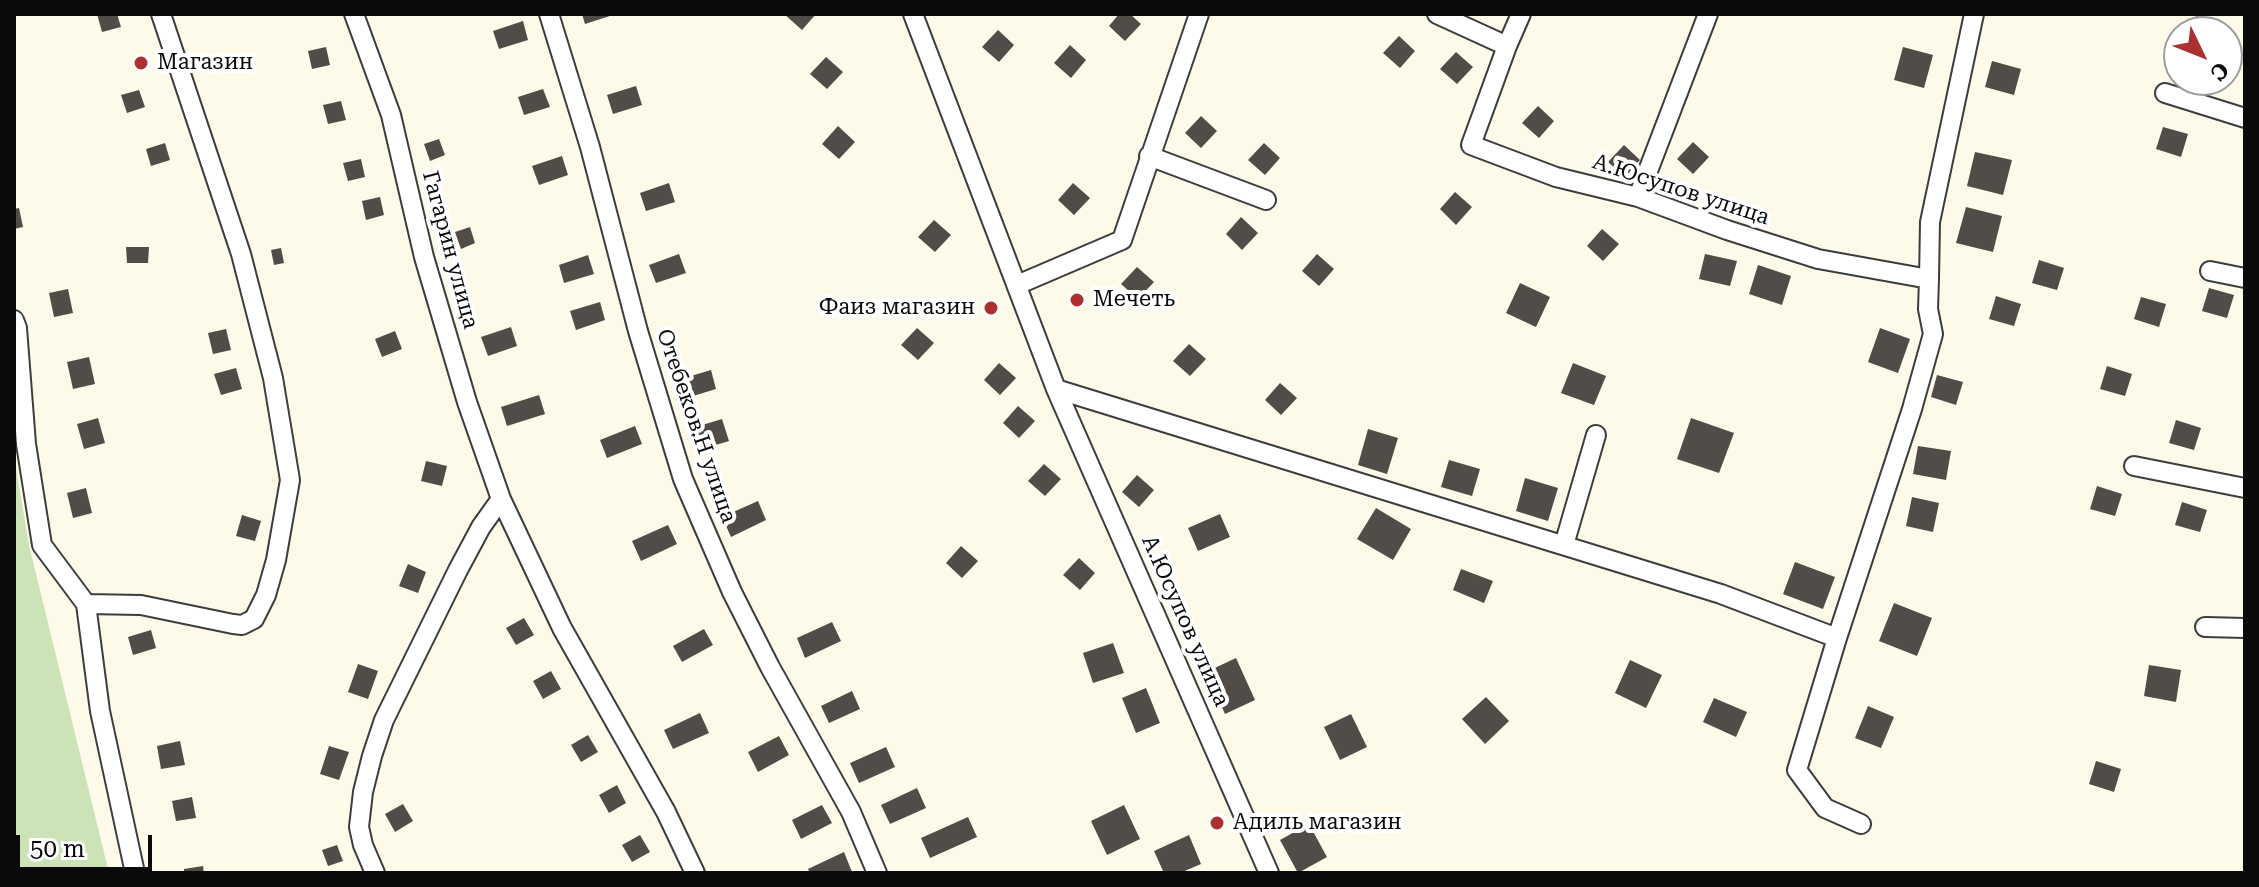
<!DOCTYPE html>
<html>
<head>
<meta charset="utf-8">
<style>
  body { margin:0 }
  #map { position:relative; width:2259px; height:887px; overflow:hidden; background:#fdfae9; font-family:"Roboto Serif",serif }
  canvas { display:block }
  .frame { position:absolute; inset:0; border:16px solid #0a0a0a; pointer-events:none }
  .north { position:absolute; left:2163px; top:16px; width:80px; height:80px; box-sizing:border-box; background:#fff; border:2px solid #9d9d9d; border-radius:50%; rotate:133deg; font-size:22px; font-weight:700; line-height:32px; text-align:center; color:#0a0a0a }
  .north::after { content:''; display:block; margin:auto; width:28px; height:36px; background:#ab3131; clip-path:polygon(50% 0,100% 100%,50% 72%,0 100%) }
  .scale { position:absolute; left:16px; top:835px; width:136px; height:36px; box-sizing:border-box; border:4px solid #0a0a0a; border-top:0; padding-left:10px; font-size:24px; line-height:28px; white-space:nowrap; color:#0a0a0a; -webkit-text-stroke:6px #fff; paint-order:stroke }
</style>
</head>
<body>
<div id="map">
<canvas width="2259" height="887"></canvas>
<div class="frame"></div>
<div class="north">С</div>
<div class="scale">50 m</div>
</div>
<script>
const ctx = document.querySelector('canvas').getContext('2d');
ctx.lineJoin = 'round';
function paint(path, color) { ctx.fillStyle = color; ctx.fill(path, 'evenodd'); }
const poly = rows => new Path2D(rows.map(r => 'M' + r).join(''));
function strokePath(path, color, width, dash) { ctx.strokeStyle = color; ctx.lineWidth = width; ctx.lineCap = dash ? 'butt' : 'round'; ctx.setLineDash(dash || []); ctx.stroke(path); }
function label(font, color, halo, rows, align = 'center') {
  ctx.font = font + ' "Roboto Serif",serif'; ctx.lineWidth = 8; ctx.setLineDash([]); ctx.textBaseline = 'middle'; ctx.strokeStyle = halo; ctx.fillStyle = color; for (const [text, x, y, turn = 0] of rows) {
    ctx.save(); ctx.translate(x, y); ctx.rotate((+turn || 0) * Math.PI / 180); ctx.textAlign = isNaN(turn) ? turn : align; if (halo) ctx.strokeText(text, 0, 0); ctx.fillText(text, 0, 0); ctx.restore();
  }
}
paint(poly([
  [14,456,29,545,109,873,14,873]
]), '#cce3b7');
paint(poly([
  [97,14,117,14,121,27,102,32],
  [582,14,613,14,613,15,585,24],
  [784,14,816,14,802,30],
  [1119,14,1130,14,1141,24,1125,41,1109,26],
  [2196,16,2221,23,2219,32,2191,32],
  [523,21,528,40,499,49,493,31],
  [998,30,1014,45,999,62,982,47],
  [1399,36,1415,51,1400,68,1383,53],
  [1070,45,1086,60,1071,78,1054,63],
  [326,47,330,65,312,69,308,51],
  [1903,47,1933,55,1924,88,1894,80],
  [1456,52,1473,67,1457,84,1440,69],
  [826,57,843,72,827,89,810,74],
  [1992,61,2021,69,2014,95,1985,87],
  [636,86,642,105,613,114,607,95],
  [543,89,550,107,524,115,518,97],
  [139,90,145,107,127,113,121,95],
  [341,101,346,120,328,124,323,105],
  [1538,106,1554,121,1539,138,1522,123],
  [1201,116,1217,131,1201,148,1185,133],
  [838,126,855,142,839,159,822,144],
  [2163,127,2188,134,2181,157,2156,149],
  [439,139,445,155,430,161,424,144],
  [1693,142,1709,157,1693,174,1677,159],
  [165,143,170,160,151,166,146,149],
  [1264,143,1280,158,1265,175,1248,160],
  [1624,145,1640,160,1625,177,1608,162],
  [1975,152,2012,160,2003,195,1967,186],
  [562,156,568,175,539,185,532,166],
  [361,159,365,177,348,181,343,163],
  [669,183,675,202,646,211,640,193],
  [1073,183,1090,198,1074,215,1058,200],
  [1455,192,1472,207,1456,225,1440,209],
  [380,197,384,215,366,220,362,201],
  [1966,207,2002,216,1993,252,1956,243],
  [19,208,23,227,14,229,14,209],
  [1241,217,1258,233,1242,250,1226,234],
  [934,220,951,235,935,252,918,237],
  [470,227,475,243,461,249,455,232],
  [1602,229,1619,244,1603,261,1587,246],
  [126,247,149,247,148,263,127,263],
  [281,248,284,263,274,265,271,250],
  [679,254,686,273,656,283,649,265],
  [1317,254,1334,269,1319,286,1302,271],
  [1705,254,1737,261,1730,286,1699,279],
  [588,255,594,274,564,283,559,265],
  [2039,260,2064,268,2057,290,2032,283],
  [1758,265,1791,276,1782,305,1749,294],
  [1137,267,1154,282,1138,299,1121,284],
  [1520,283,1550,297,1536,327,1506,313],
  [2209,288,2234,295,2227,318,2202,311],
  [68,289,73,313,54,317,49,293],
  [1996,296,2021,304,2014,326,1989,319],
  [2141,297,2166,304,2159,327,2134,319],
  [600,302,605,320,576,330,570,311],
  [511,327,517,346,488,356,481,337],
  [917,328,934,343,918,360,901,345],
  [1880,328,1910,339,1898,373,1868,362],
  [226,329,231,350,213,354,208,333],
  [395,331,402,349,382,357,375,339],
  [1189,344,1206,359,1190,376,1173,361],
  [89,357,95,384,73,389,67,362],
  [999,363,1016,378,1000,395,984,380],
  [1573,363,1606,376,1594,405,1561,393],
  [2107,366,2132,374,2125,396,2100,389],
  [236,368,242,389,221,395,214,374],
  [711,370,716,389,680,400,674,381],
  [1937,375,1963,382,1956,405,1931,397],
  [1280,383,1297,398,1281,415,1265,400],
  [539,395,545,414,507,426,501,407],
  [1018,406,1035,421,1019,438,1003,423],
  [98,418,105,443,84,449,77,424],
  [1691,418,1734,433,1719,473,1677,459],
  [722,419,729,441,696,451,689,429],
  [2176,420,2201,428,2194,450,2169,443],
  [635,426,642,444,607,458,600,440],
  [1368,429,1398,438,1387,474,1358,465],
  [1918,446,1951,451,1946,480,1913,474],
  [1449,460,1480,469,1472,496,1441,487],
  [426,461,447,466,442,486,421,481],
  [1044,464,1061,479,1045,496,1028,481],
  [1137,475,1154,490,1139,507,1122,492],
  [1525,478,1558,488,1548,521,1516,511],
  [2097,486,2122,494,2115,516,2090,509],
  [86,488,92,513,73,518,67,493],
  [1912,497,1939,503,1933,532,1906,526],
  [758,501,766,520,731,537,722,517],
  [2182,502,2207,510,2200,532,2175,525],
  [1376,508,1411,529,1393,560,1357,539],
  [1220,514,1230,537,1198,551,1188,528],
  [242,515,261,521,255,541,236,536],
  [668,525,677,544,641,561,632,541],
  [961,546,978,561,962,578,946,563],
  [1079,558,1095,573,1080,590,1063,575],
  [1795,562,1835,577,1823,609,1783,594],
  [408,564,426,572,418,593,399,586],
  [1461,569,1493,581,1484,603,1453,590],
  [1894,603,1932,618,1917,656,1879,641],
  [524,618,534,635,516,645,506,628],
  [832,622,841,641,805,658,797,638],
  [704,629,713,645,682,662,673,646],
  [151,630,156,648,133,655,128,637],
  [1113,643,1124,673,1093,683,1083,653],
  [1236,658,1255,700,1225,714,1206,672],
  [1630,660,1662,675,1646,708,1615,693],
  [358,664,378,671,368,699,348,692],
  [2149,665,2181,670,2176,702,2144,696],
  [551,671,561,689,543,699,533,681],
  [1146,688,1160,723,1136,733,1122,698],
  [852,691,860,709,829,723,821,706],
  [1486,697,1509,721,1485,744,1462,719],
  [1714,698,1747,712,1736,737,1703,722],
  [1868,706,1894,717,1881,748,1855,738],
  [700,713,709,733,673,749,664,730],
  [1351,714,1367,747,1340,760,1324,727],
  [588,735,598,752,581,762,571,745],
  [779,736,789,755,758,772,748,752],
  [180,741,185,765,161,769,157,746],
  [329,746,349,752,339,780,320,774],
  [886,747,895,767,859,783,850,763],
  [2096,761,2121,769,2114,792,2089,784],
  [617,785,626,803,609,813,599,795],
  [917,788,926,808,890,824,881,805],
  [192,797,196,818,176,821,172,801],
  [403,804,413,821,395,832,385,814],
  [822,805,832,823,801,839,792,820],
  [1124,805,1140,839,1107,855,1091,821],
  [968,817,977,837,930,858,921,838],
  [1309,824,1327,857,1298,873,1280,840],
  [640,835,650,852,632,862,622,845],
  [1189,835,1201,864,1180,873,1164,873,1154,851],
  [337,845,343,861,328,866,322,850],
  [844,852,852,872,810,873,808,869],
  [203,866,204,873,184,873,184,869]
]), '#514c47');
const minor = poly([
  [354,14,391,115,424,257,467,402,501,499,562,628,666,812,695,873],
  [549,14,590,147,638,331,683,479,732,592,770,667,851,812,877,873],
  [913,14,1056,389,1269,873],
  [1437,14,1507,46,1471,145,1556,177,1638,197,1727,230,1818,259,1929,279,1928,309,1933,334,1912,409,1837,638],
  [1507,46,1521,14],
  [2165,93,2245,118],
  [1149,156,1266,200],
  [1638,197,1708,14],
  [2210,271,2245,278],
  [1929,279,1930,222,1974,14],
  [1017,285,1122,240,1199,14],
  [14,320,17,328,26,444,42,545,86,604,100,711,135,873],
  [1056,389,1721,594,1837,638,1797,770,1825,808,1861,824],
  [2134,466,2245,488],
  [1564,545,1596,435],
  [86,604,141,605,233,624,242,625,254,619,266,595,276,560,290,480,273,378,241,254,161,14],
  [2205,627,2245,628],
  [375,873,363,845,359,827,363,792,372,756,384,720,458,570,481,527,501,499]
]);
strokePath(minor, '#3d3d3d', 22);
strokePath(minor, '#fff', 18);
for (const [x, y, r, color] of [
  [141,63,8,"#ab3131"],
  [1077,300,8,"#ab3131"],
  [991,308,8,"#ab3131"],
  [1217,823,8,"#ab3131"]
]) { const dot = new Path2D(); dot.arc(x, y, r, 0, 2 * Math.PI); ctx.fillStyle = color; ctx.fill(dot); strokePath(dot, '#fff', 3); }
label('22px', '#0a0a0a', '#fff', [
  ["Магазин",157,63],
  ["Мечеть",1093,300],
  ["Фаиз магазин",975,308,"right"],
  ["Адиль магазин",1233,823]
], 'left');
label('22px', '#0a0a0a', '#fff', [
  ["А.Юсупов улица",1681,190,18],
  ["Гагарин улица",450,250,75],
  ["Отебеков.Н улица",696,426,71],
  ["А.Юсупов улица",1185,621,66]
]);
</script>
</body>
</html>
